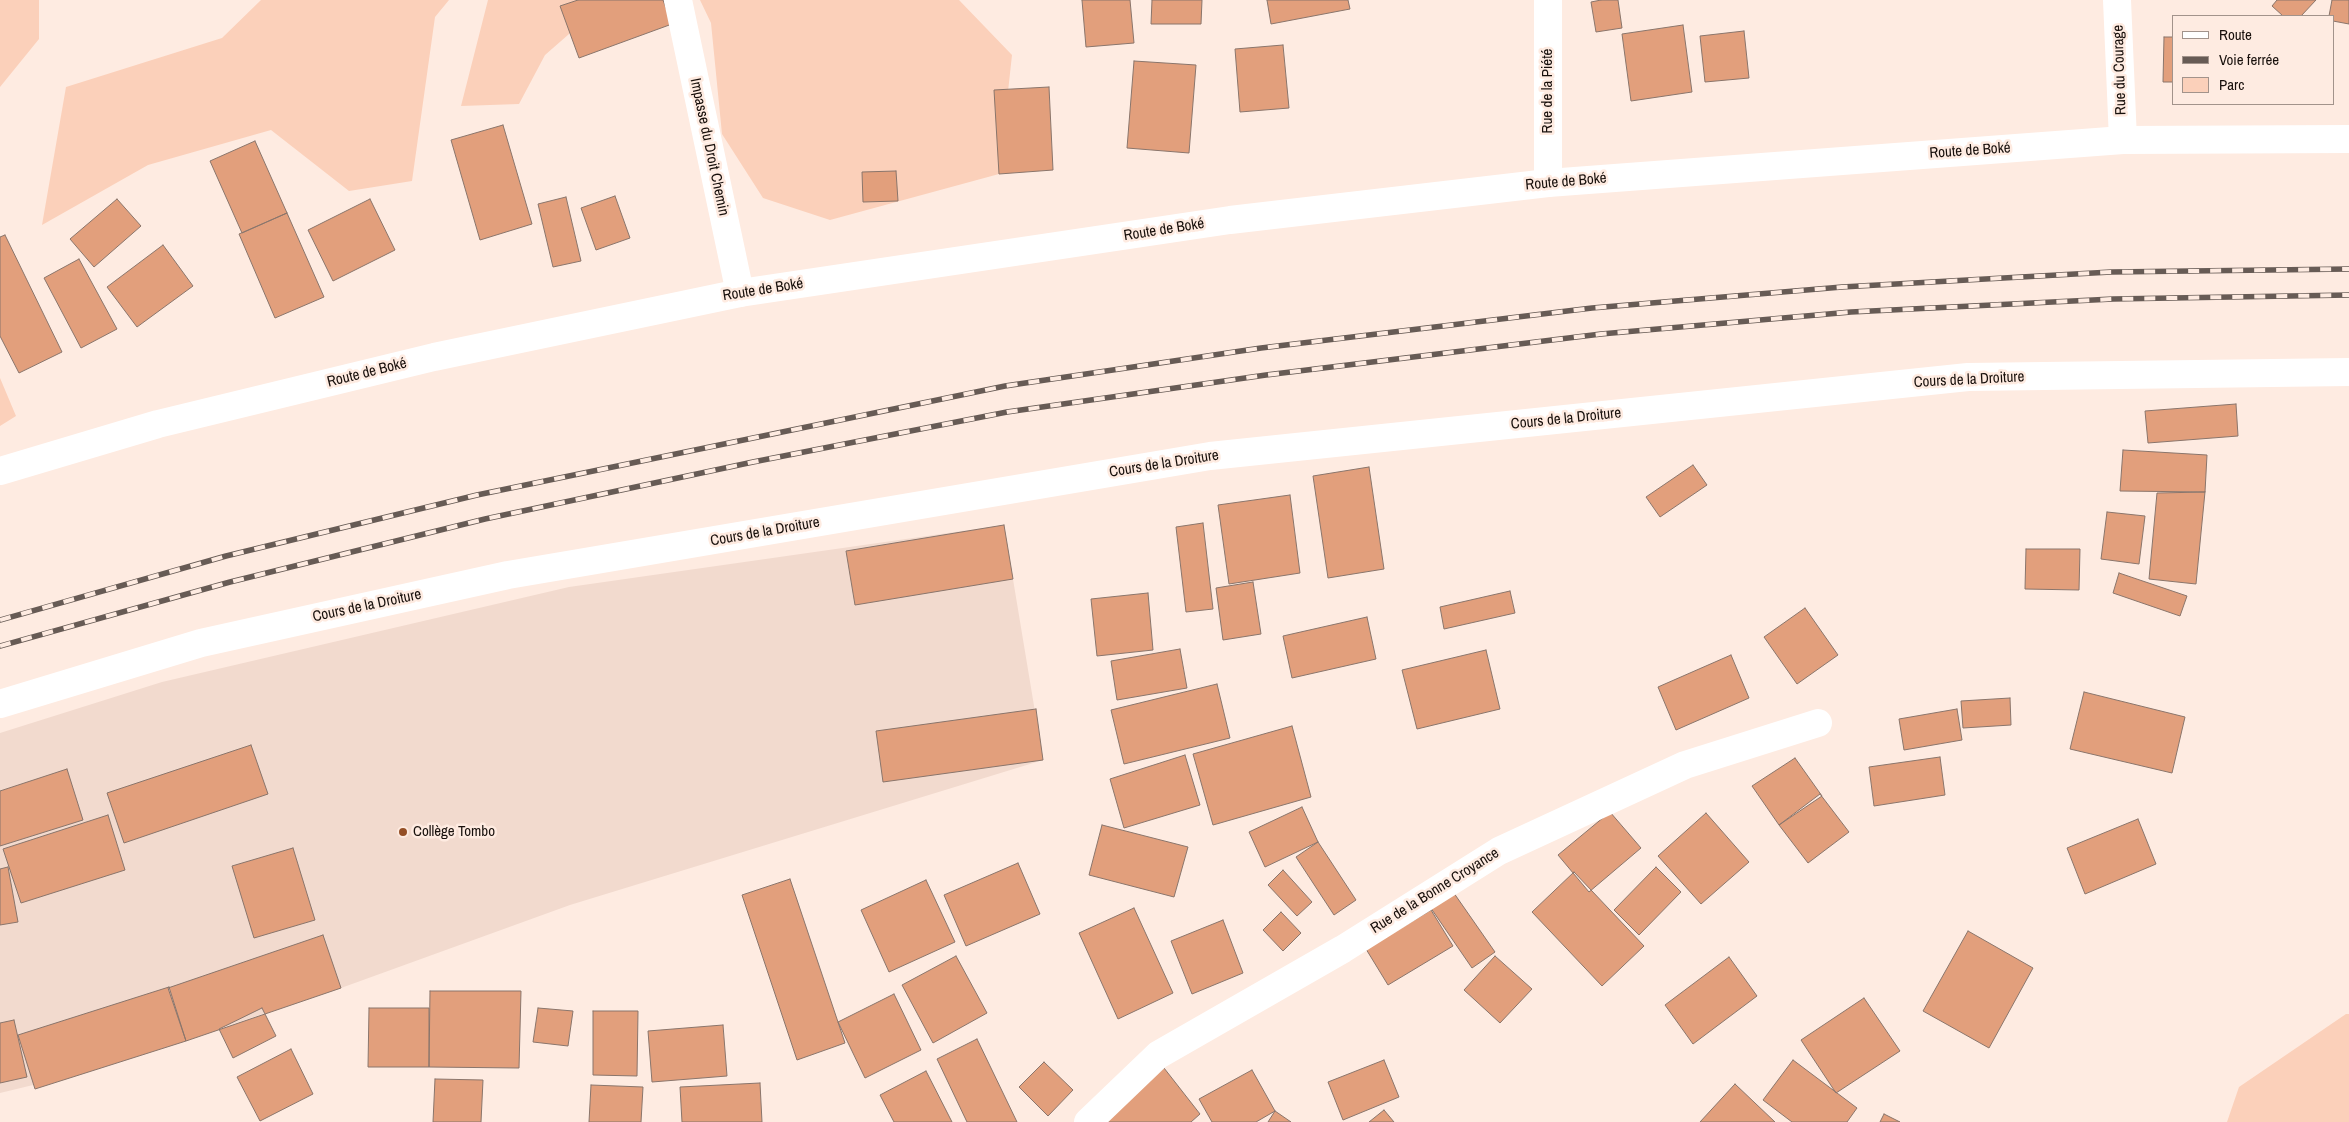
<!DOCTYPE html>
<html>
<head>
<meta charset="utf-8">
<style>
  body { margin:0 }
  #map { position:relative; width:2349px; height:1122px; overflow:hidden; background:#feebe1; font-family:"Archivo Narrow",sans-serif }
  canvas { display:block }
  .legend { position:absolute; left:2172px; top:15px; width:162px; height:90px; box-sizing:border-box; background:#feebe1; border:1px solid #a2938b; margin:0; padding:6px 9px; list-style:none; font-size:15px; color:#170f0b }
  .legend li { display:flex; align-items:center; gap:10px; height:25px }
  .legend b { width:25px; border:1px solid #a2938b }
</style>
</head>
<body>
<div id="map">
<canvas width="2349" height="1122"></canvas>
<ul class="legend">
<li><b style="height:6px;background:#fff"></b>Route</li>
<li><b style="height:6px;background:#675b55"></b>Voie ferrée</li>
<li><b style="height:14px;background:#fbd0ba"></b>Parc</li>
</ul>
</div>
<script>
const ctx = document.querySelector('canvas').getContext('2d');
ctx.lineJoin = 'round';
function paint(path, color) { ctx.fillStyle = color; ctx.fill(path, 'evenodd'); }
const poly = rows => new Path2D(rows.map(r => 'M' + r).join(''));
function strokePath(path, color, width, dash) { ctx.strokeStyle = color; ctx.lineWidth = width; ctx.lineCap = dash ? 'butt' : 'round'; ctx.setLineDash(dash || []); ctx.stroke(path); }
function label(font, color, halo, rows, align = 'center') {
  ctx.font = font + ' "Archivo Narrow",sans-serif'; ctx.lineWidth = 5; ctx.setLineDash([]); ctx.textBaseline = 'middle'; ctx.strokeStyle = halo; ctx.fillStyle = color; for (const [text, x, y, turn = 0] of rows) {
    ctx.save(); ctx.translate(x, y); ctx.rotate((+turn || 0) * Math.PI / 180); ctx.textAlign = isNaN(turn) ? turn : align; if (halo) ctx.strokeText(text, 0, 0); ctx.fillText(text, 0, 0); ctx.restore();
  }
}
paint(poly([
  [1004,525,1043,760,570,905,341,988,91,1071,0,1093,0,733,162,682,569,587]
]), '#f2dace');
paint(poly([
  [0,0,39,0,39,39,0,87],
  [261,0,449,0,435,17,412,181,349,191,271,130,148,165,42,225,66,87,222,38],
  [488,0,608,0,545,55,519,104,461,106],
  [700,0,959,0,1012,55,999,174,830,220,763,198,722,134,711,23],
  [0,378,16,416,0,426],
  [2346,1014,2349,1014,2349,1122,2227,1122,2239,1087]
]), '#fbd0ba');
const building = poly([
  [578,0,663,0,672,24,579,58,560,6,578,0],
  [1082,0,1130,0,1134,43,1086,47,1082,0],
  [1152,0,1202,0,1201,24,1151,24,1152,0],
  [1267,0,1348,0,1350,9,1271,24,1267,0],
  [1601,0,1618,0,1622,28,1596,32,1591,2,1601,0],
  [2277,0,2316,0,2301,16,2283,16,2272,6,2277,0],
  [2332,0,2349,0,2349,24,2333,21,2333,16,2329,16,2332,0],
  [1683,25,1692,92,1631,101,1622,34,1683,25],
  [1744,31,1749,78,1705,82,1700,36,1744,31],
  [2164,37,2173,37,2173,82,2163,82,2164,37],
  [1283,45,1289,108,1240,112,1235,49,1283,45],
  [1134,61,1196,65,1189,153,1127,148,1134,61],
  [1049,87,1053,170,999,174,994,90,1049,87],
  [503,125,532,224,480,240,451,140,503,125],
  [255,141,287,213,242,233,210,161,255,141],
  [896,171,898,201,863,202,862,172,896,171],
  [615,196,630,238,596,250,581,208,615,196],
  [566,197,581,261,553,267,538,204,566,197],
  [117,199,141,226,94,267,70,239,117,199],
  [370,199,395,250,333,281,308,230,370,199],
  [287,213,324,297,275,318,239,234,287,213],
  [5,235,62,352,19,373,0,336,0,237,5,235],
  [163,245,193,286,137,327,107,287,163,245],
  [79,259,117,329,81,348,44,278,79,259],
  [2236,404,2238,436,2148,443,2145,411,2236,404],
  [2123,450,2207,455,2205,492,2120,491,2123,450],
  [1693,465,1707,485,1660,517,1646,497,1693,465],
  [1369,467,1384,569,1328,578,1313,476,1369,467],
  [2205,492,2196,584,2149,579,2157,493,2205,492],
  [1290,495,1300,573,1229,584,1218,505,1290,495],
  [2107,512,2145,516,2139,564,2101,559,2107,512],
  [1203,523,1213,609,1186,612,1176,527,1203,523],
  [1004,525,1013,579,855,605,846,551,1004,525],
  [2026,549,2080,549,2079,590,2025,589,2026,549],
  [2119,573,2187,596,2180,616,2113,593,2119,573],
  [1253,582,1261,634,1223,640,1216,588,1253,582],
  [1510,591,1515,613,1444,629,1440,607,1510,591],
  [1148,593,1153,650,1097,656,1091,599,1148,593],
  [1805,608,1838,655,1797,684,1764,637,1805,608],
  [1367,617,1376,659,1292,678,1283,636,1367,617],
  [1180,649,1187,688,1117,700,1111,661,1180,649],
  [1486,650,1500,709,1417,729,1402,670,1486,650],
  [1731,655,1749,698,1676,730,1658,687,1731,655],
  [1217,684,1230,738,1124,764,1111,710,1217,684],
  [2084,692,2185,717,2172,773,2070,749,2084,692],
  [2010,698,2011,725,1963,728,1961,701,2010,698],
  [1036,709,1043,760,883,782,876,731,1036,709],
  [1957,709,1962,740,1904,750,1899,719,1957,709],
  [1292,726,1311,797,1213,825,1193,754,1292,726],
  [251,745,268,794,124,843,107,793,251,745],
  [1185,755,1200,805,1124,828,1110,779,1185,755],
  [1940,757,1945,795,1874,806,1869,767,1940,757],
  [1795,758,1822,796,1779,825,1752,786,1795,758],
  [67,769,83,820,0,846,0,791,67,769],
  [1820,794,1849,832,1808,863,1779,825,1820,794],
  [1302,807,1318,842,1265,867,1249,832,1302,807],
  [1610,812,1641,848,1589,892,1558,855,1610,812],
  [1706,813,1749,862,1701,904,1658,856,1706,813],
  [108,815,125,870,21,903,3,849,108,815],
  [2138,819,2156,864,2085,894,2067,848,2138,819],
  [1102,825,1188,847,1174,897,1089,875,1102,825],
  [1318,842,1356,900,1334,915,1296,857,1318,842],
  [293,848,315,920,254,938,232,866,293,848],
  [1018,863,1040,914,966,946,944,895,1018,863],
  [8,867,18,922,0,925,0,869,8,867],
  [1656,867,1681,892,1639,935,1614,910,1656,867],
  [1283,870,1312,902,1297,916,1268,885,1283,870],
  [1574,872,1644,946,1602,986,1532,912,1574,872],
  [790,879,845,1043,797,1060,742,895,790,879],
  [926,880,955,942,889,972,861,910,926,880],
  [1449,886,1495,952,1472,968,1426,901,1449,886],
  [1134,908,1173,993,1118,1019,1079,933,1134,908],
  [1431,910,1453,946,1388,985,1366,949,1431,910],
  [1281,912,1301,933,1283,951,1263,930,1281,912],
  [1223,920,1243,973,1192,994,1171,941,1223,920],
  [1968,931,2033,968,1989,1048,1923,1011,1968,931],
  [323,935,341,988,186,1041,168,988,323,935],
  [956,956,987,1013,933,1043,902,985,956,956],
  [1495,956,1532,989,1500,1023,1464,990,1495,956],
  [1729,957,1757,996,1693,1044,1665,1005,1729,957],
  [169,987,186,1041,35,1089,18,1035,169,987],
  [430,991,521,991,519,1068,429,1067,430,991],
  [894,994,921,1050,865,1078,838,1022,894,994],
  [1864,998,1900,1051,1836,1093,1801,1040,1864,998],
  [262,1008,276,1036,233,1058,219,1029,262,1008],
  [369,1008,429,1008,429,1067,368,1067,369,1008],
  [538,1008,573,1011,568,1046,533,1042,538,1008],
  [593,1011,638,1011,637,1076,593,1075,593,1011],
  [14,1020,27,1077,0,1083,0,1023,14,1020],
  [723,1025,727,1076,652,1082,648,1031,723,1025],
  [977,1039,1017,1122,967,1122,937,1059,977,1039],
  [291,1049,313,1094,260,1121,237,1077,291,1049],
  [1384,1060,1399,1097,1343,1120,1328,1082,1384,1060],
  [1793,1060,1857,1108,1847,1122,1792,1122,1763,1100,1793,1060],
  [1044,1062,1073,1090,1048,1116,1019,1087,1044,1062],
  [1164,1068,1200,1114,1191,1122,1102,1122,1100,1119,1164,1068],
  [1252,1070,1275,1111,1256,1122,1212,1122,1199,1099,1252,1070],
  [926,1071,952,1122,894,1122,880,1095,926,1071],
  [435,1079,483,1080,481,1122,433,1122,435,1079],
  [760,1083,762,1122,682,1122,680,1087,760,1083],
  [1735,1084,1775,1122,1700,1122,1735,1084],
  [591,1085,643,1087,641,1122,589,1122,591,1085],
  [1384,1110,1394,1122,1369,1122,1384,1110],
  [1275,1111,1291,1122,1268,1122,1275,1111],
  [1884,1114,1900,1122,1880,1122,1884,1114]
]);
paint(building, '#e29f7c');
strokePath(building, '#8a756b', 1);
strokePath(poly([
  [678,0,740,293],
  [1548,0,1548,183],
  [2117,0,2123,140],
  [0,704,201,643,508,575,1210,456,1968,377,2349,372],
  [1088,1122,1158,1055,1343,949,1499,851,1685,765,1818,723]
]), '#fff', 28);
strokePath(poly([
  [0,471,158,424,434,357,740,293,1230,220,1548,183,2123,140,2349,139]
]), '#fff', 28);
const rail = poly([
  [0,620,226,556,477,495,1005,386,1261,348,1592,308,1842,287,2111,272,2349,269],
  [0,646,230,582,485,519,753,462,1007,412,1266,375,1601,334,1851,312,2113,299,2349,295]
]);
strokePath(rail, '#675b55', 5.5);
strokePath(rail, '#feebe1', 4, [11]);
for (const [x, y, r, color] of [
  [403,832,5,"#944e25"]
]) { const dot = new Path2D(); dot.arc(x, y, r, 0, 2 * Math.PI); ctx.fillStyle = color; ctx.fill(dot); strokePath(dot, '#feebe1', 2); }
label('15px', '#170f0b', '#feebe1', [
  ["Rue du Courage",2120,70,-92],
  ["Rue de la Piété",1548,91,-90],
  ["Impasse du Droit Chemin",709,147,78],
  ["Route de Boké",1970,151,-4],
  ["Route de Boké",1566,182,-5],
  ["Route de Boké",1164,230,-9],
  ["Route de Boké",763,290,-9],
  ["Route de Boké",367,373,-14],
  ["Cours de la Droiture",1969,380,-3],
  ["Cours de la Droiture",1566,419,-6],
  ["Cours de la Droiture",1164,464,-9],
  ["Cours de la Droiture",765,532,-10],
  ["Cours de la Droiture",367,606,-12],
  ["Rue de la Bonne Croyance",1435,891,-32]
]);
label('15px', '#170f0b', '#feebe1', [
  ["Collège Tombo",413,832]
], 'left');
</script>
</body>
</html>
